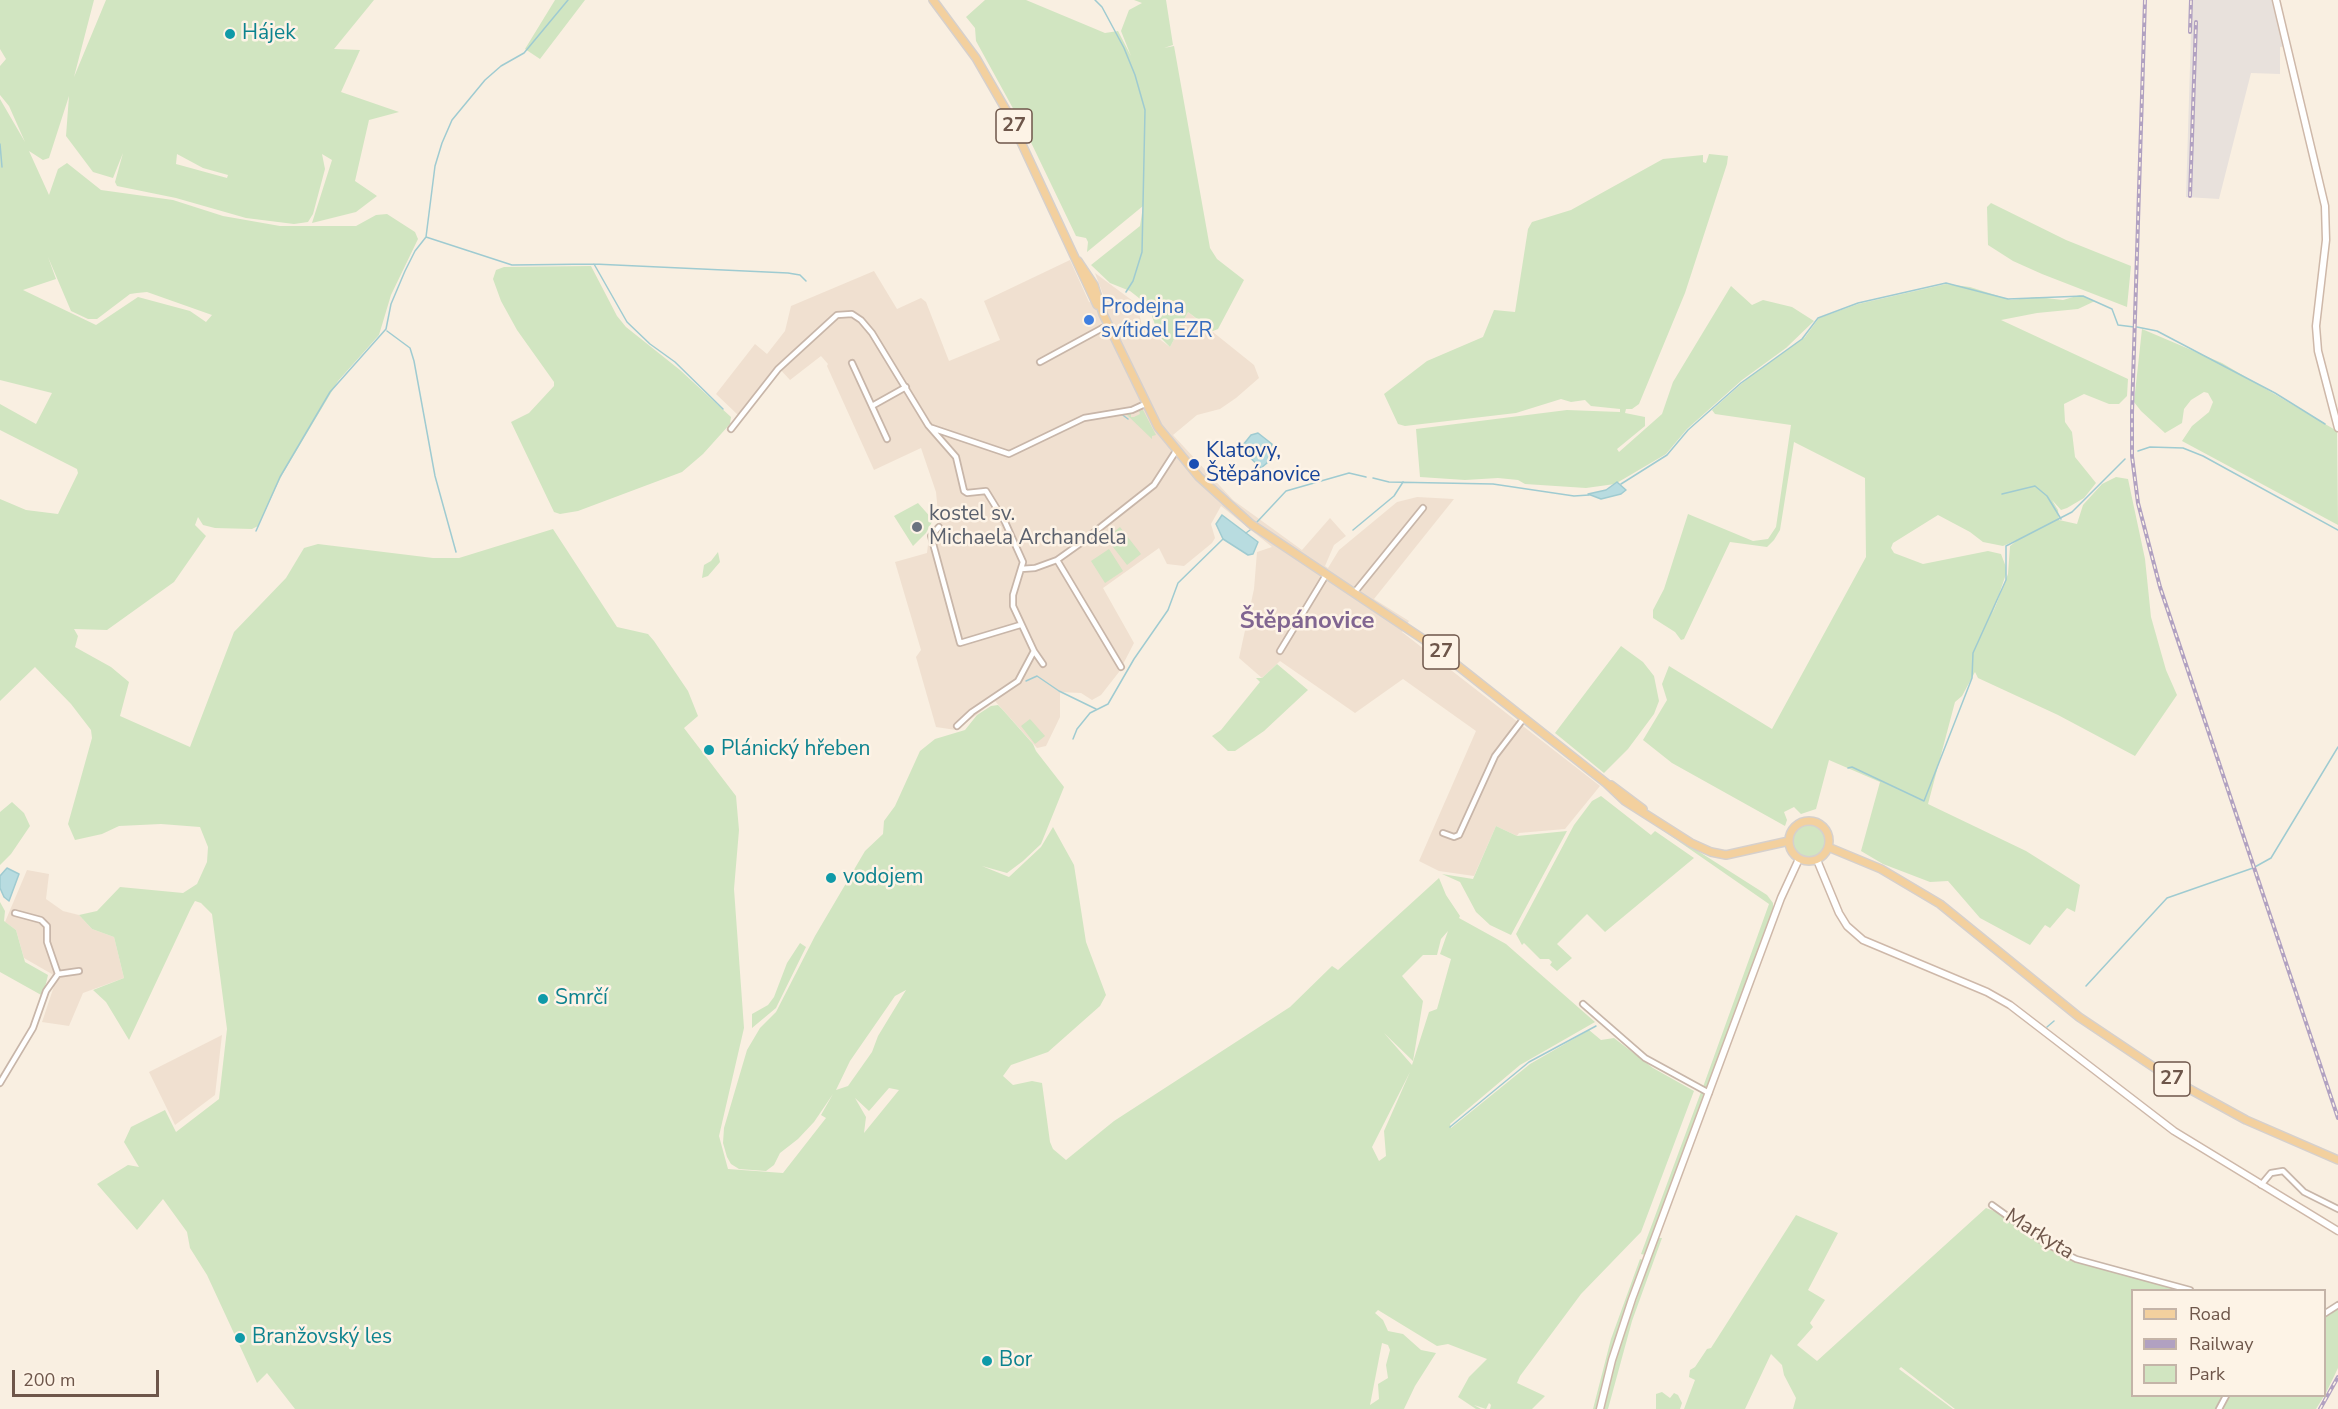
<!DOCTYPE html>
<html>
<head>
<meta charset="utf-8">
<style>
  body { margin:0 }
  #map { position:relative; width:2338px; height:1409px; overflow:hidden; background:#f9efe1; font-family:"Nunito Sans",sans-serif }
  canvas { display:block }
  .legend { position:absolute; left:2131px; top:1289px; width:195px; height:108px; box-sizing:border-box; background:#fdf3e6; border:2px solid #c4b4a8; margin:0; padding:8px 10px; list-style:none; font-size:18px; color:#6e564a }
  .legend li { display:flex; align-items:center; gap:12px; height:30px }
  .legend b { width:30px; border:2px solid #c4b4a8 }
  .scale { position:absolute; left:12px; top:1370px; width:147px; height:27px; box-sizing:border-box; border:3px solid #6e564a; border-top:0; padding-left:8px; font-size:18px; line-height:21px; white-space:nowrap; color:#6e564a; -webkit-text-stroke:4px #fdf3e6; paint-order:stroke }
</style>
</head>
<body>
<div id="map">
<canvas width="2338" height="1409"></canvas>
<ul class="legend">
<li><b style="height:8px;background:#f3d09e"></b>Road</li>
<li><b style="height:8px;background:#b1a1c1"></b>Railway</li>
<li><b style="height:16px;background:#d1e5c1"></b>Park</li>
</ul>
<div class="scale">200 m</div>
</div>
<script>
const ctx = document.querySelector('canvas').getContext('2d');
ctx.lineJoin = 'round';
function paint(path, color) { ctx.fillStyle = color; ctx.fill(path, 'evenodd'); }
const poly = rows => new Path2D(rows.map(r => 'M' + r).join(''));
function strokePath(path, color, width, dash) { ctx.strokeStyle = color; ctx.lineWidth = width; ctx.lineCap = dash ? 'butt' : 'round'; ctx.setLineDash(dash || []); ctx.stroke(path); }
function label(font, color, halo, rows, align = 'center') {
  ctx.font = font + ' "Nunito Sans",sans-serif'; ctx.lineWidth = 5; ctx.setLineDash([]); ctx.textBaseline = 'middle'; ctx.strokeStyle = halo; ctx.fillStyle = color; for (const [text, x, y, turn = 0] of rows) {
    ctx.save(); ctx.translate(x, y); ctx.rotate((+turn || 0) * Math.PI / 180); ctx.textAlign = isNaN(turn) ? turn : align; if (halo) ctx.strokeText(text, 0, 0); ctx.fillText(text, 0, 0); ctx.restore();
  }
}
paint(poly([
  [1070,260,1089,302,1095,303,1104,297,1095,273,1137,304,1142,326,1170,347,1188,312,1254,365,1259,378,1236,398,1220,409,1197,415,1173,435,1233,500,1302,550,1330,518,1346,536,1334,545,1325,566,1328,568,1339,550,1397,502,1417,497,1454,499,1374,599,1409,621,1402,632,1600,786,1565,829,1519,833,1517,836,1496,826,1474,876,1439,871,1419,861,1476,731,1403,679,1355,713,1280,661,1262,678,1239,658,1254,589,1257,552,1272,547,1221,506,1211,524,1215,538,1212,543,1184,566,1167,564,1159,548,1103,588,1134,643,1119,672,1101,695,1092,700,1081,693,1060,692,1060,717,1046,746,1037,748,995,701,956,730,936,727,916,657,921,650,895,562,927,553,929,536,939,524,936,492,921,448,874,470,827,366,828,364,821,356,790,380,777,366,738,415,716,394,755,344,767,354,785,331,791,306,874,271,897,309,921,298,926,302,949,361,1000,340,984,301],
  [27,870,49,874,46,899,63,911,79,915,92,929,114,937,124,978,83,993,69,1026,42,1022,57,977,24,958,16,930,5,922],
  [222,1035,215,1095,175,1125,149,1072]
]), '#f0e0d0');
paint(poly([
  [2192,0,2274,0,2285,46,2280,47,2280,74,2251,73,2219,199,2186,197]
]), '#e8e1dc');
paint(poly([
  [0,0,94,0,74,77,106,0,374,0,334,49,360,50,341,92,399,112,369,120,355,181,377,196,356,212,312,223,332,160,322,154,325,169,313,214,308,222,294,224,246,218,176,198,117,186,115,182,123,153,113,178,93,172,66,136,69,96,49,158,43,160,29,151,49,195,58,169,67,163,101,190,173,200,223,216,280,226,356,226,376,215,387,214,415,232,418,239,391,295,379,335,338,381,282,475,258,526,252,529,215,528,203,525,198,517,195,525,206,536,174,582,107,630,74,629,78,636,75,647,111,667,129,682,120,716,190,747,234,632,286,578,304,548,318,544,433,558,459,558,553,529,617,627,648,634,654,641,688,691,698,716,684,728,736,796,739,830,734,889,744,1028,719,1136,728,1169,783,1173,826,1118,821,1115,833,1094,814,1122,798,1139,780,1153,774,1165,766,1171,739,1169,731,1164,727,1157,723,1143,724,1128,747,1050,760,1028,776,1012,815,936,865,851,883,834,884,821,895,806,920,751,935,739,965,730,977,715,991,706,998,705,1002,709,1033,744,1036,751,1064,787,1041,844,1023,861,1007,873,982,866,1009,877,1041,847,1053,827,1074,865,1086,942,1106,995,1100,1006,1048,1052,1011,1065,1003,1076,1013,1085,1032,1081,1042,1083,1050,1142,1053,1149,1066,1160,1114,1121,1290,1007,1332,966,1338,970,1439,878,1446,895,1460,916,1459,918,1506,944,1595,1022,1520,1065,1450,1124,1451,1128,1530,1064,1589,1030,1601,1040,1614,1038,1653,1068,1694,1091,1641,1232,1581,1294,1520,1376,1517,1383,1545,1396,1532,1409,1490,1409,1491,1405,1489,1403,1486,1409,1474,1405,1481,1409,1476,1409,1458,1397,1469,1377,1487,1359,1448,1344,1437,1346,1378,1310,1375,1313,1383,1320,1388,1331,1403,1334,1421,1350,1436,1353,1415,1386,1404,1409,295,1409,267,1373,257,1383,207,1275,190,1248,187,1232,163,1199,137,1230,97,1184,128,1165,139,1167,124,1142,131,1127,165,1110,176,1132,219,1099,227,1029,212,914,201,903,195,901,191,908,129,1040,106,1002,93,990,124,978,114,937,92,929,79,915,97,911,120,887,183,893,197,884,207,862,208,847,200,827,161,824,119,826,102,834,75,840,68,824,92,738,91,730,71,704,35,667,0,701,0,499,26,510,58,514,78,473,77,469,0,430,0,404,36,424,52,393,0,380,0,99,25,142,9,106,0,95,0,66,6,59,0,49],
  [177,154,203,168,228,175,227,178,176,164],
  [48,257,71,311,88,319,97,319,130,294,137,293,147,292,212,315,206,322,190,311,138,297,96,325,23,290,56,279],
  [1448,931,1440,954,1451,959,1437,1009,1429,1012,1412,1065,1384,1033,1413,1061,1423,1001,1402,976,1423,955,1437,955,1441,939],
  [906,990,878,1036,872,1052,848,1086,836,1090,850,1061,895,996],
  [1410,1072,1384,1131,1386,1156,1379,1161,1372,1147],
  [889,1088,899,1090,864,1133,866,1117,855,1098,869,1111],
  [1382,1343,1388,1345,1390,1350,1386,1365,1388,1378,1378,1384,1379,1399,1370,1405],
  [555,0,585,0,540,59,525,49],
  [985,0,1026,0,1105,33,1118,31,1131,56,1121,31,1129,10,1142,3,1134,0,1166,0,1173,45,1164,48,1174,46,1210,248,1217,259,1244,280,1218,329,1213,331,1188,312,1170,347,1159,336,1148,305,1130,291,1110,283,1091,265,1140,226,1143,206,1087,252,1088,242,1086,238,1076,236,1026,132,976,41,975,28,966,17],
  [1709,154,1728,156,1727,164,1685,293,1639,404,1632,409,1626,409,1625,413,1645,417,1645,426,1617,449,1619,452,1662,414,1673,382,1731,286,1752,305,1763,300,1792,307,1814,321,1786,348,1742,380,1687,429,1666,454,1615,484,1586,488,1525,484,1518,480,1498,478,1465,480,1420,477,1416,429,1567,410,1620,412,1620,409,1591,406,1585,400,1571,402,1561,399,1516,413,1405,426,1398,424,1384,394,1427,361,1483,337,1494,310,1515,312,1528,229,1532,222,1571,210,1663,159,1703,155,1703,162,1706,163],
  [1991,203,2066,240,2131,266,2127,307,2042,274,2013,261,1988,245,1987,207],
  [591,266,617,316,626,327,680,370,731,417,730,424,703,454,682,472,578,511,560,514,554,512,511,422,529,413,554,386,554,382,517,330,501,301,493,279,496,270,504,267],
  [1946,284,1970,287,2011,300,2037,297,2063,300,2080,295,2095,301,2078,309,2037,313,2001,320,2128,379,2127,396,2119,404,2109,404,2084,394,2064,404,2065,422,2072,432,2075,457,2096,483,2084,498,2067,508,2061,510,2052,500,2058,510,2059,520,2077,524,2083,505,2102,484,2116,477,2128,479,2145,559,2151,617,2166,670,2177,695,2135,756,2058,715,1978,678,1975,672,1962,696,1955,702,1928,804,2026,851,2080,885,2075,912,2067,908,2050,928,2045,925,2030,945,1980,918,1948,881,1930,882,1883,864,1861,851,1880,782,1829,760,1816,809,1801,814,1794,807,1784,812,1787,820,1785,826,1672,763,1643,740,1667,700,1662,684,1669,666,1772,729,1866,557,1865,478,1794,442,1780,530,1774,540,1767,547,1730,542,1684,639,1681,640,1675,632,1653,618,1653,610,1664,589,1688,514,1753,541,1768,539,1776,527,1791,425,1715,414,1712,410,1749,377,1805,337,1819,318,1858,304],
  [1938,515,1970,532,1983,542,2003,546,2019,539,2010,546,2008,574,1992,615,2006,574,2006,567,2001,554,1988,551,1923,564,1894,553,1891,548,1893,543],
  [2142,329,2222,363,2337,431,2338,525,2182,441,2192,426,2209,412,2213,402,2208,393,2204,392,2191,400,2184,409,2182,423,2165,433,2141,411,2134,402],
  [1143,410,1156,435,1152,436,1152,439,1126,414,1131,413,1131,417,1134,417,1140,414,1139,411],
  [918,503,933,520,926,533,913,546,894,516],
  [1120,527,1141,554,1127,565,1106,538],
  [1109,549,1123,571,1105,583,1091,561],
  [718,552,720,562,708,576,702,578,704,565,711,561],
  [1621,646,1643,662,1654,676,1659,701,1654,714,1628,749,1604,773,1555,733],
  [1277,664,1308,690,1264,731,1235,751,1228,751,1212,736,1221,730,1260,682,1256,678,1262,678],
  [1030,719,1045,736,1035,744,1021,726],
  [1601,796,1651,835,1655,831,1694,858,1605,932,1587,914,1557,944,1572,958,1557,971,1550,965,1552,962,1549,959,1540,959,1524,943,1522,945,1516,934,1574,825,1592,801],
  [12,802,24,813,30,826,11,854,0,865,0,812],
  [1632,809,1767,895,1773,903,1773,911,1707,1089,1703,1087,1769,904],
  '1793 841a16 16 0 1 1 32 0a16 16 0 1 1-32 0Z',
  [1496,826,1517,836,1567,831,1511,935,1490,925,1476,912,1460,882,1442,874,1473,879],
  [0,902,5,911,4,921,16,930,25,962,48,975,43,996,0,972],
  [800,943,806,947,776,1008,752,1028,752,1014,768,1005,774,997,787,963],
  [1701,1092,1705,1094,1691,1130,1645,1255,1641,1254],
  [1986,1208,2010,1217,2067,1255,2190,1290,2132,1290,2132,1396,2324,1396,2316,1409,1955,1409,1901,1367,1899,1369,1953,1409,1793,1409,1796,1398,1784,1375,1782,1365,1771,1354,1745,1409,1684,1409,1695,1380,1689,1377,1690,1370,1695,1367,1707,1349,1711,1348,1796,1215,1838,1233,1808,1290,1825,1300,1810,1323,1813,1327,1797,1345,1817,1361],
  [1658,1238,1662,1238,1632,1321,1608,1409,1603,1409,1615,1361],
  [1640,1259,1643,1260,1613,1344,1597,1409,1593,1409,1611,1339],
  [2338,1307,2338,1368,2325,1395,2325,1316,2331,1314],
  [1662,1392,1670,1398,1674,1393,1678,1395,1682,1403,1680,1409,1656,1409,1656,1394]
]), '#d1e5c1');
const water = poly([
  [1258,433,1272,444,1267,463,1261,468,1245,453,1243,445,1251,435,1258,433],
  [1617,482,1626,490,1621,494,1601,499,1588,494,1606,490,1617,482],
  [1222,515,1258,542,1253,554,1248,555,1223,539,1216,524,1222,515],
  [7,868,19,874,9,901,4,897,0,888,0,876,7,868]
]);
paint(water, '#b8dce0');
strokePath(water, '#9fcbd1', 1.5);
strokePath(poly([
  [1095,0,1102,7,1124,48,1135,75,1145,110,1142,252,1133,281,1126,292],
  [0,144,2,167],
  [426,237,512,265,594,264,788,273,800,275,806,281],
  [594,264,627,322,650,344,675,362,723,409],
  [2137,327,2157,331,2275,393,2325,424],
  [387,331,410,348,414,361,435,476,456,552],
  [1120,413,1128,419],
  [2138,451,2150,447,2183,448,2203,456,2338,530],
  [1373,478,1389,482,1493,484,1574,496,1589,495],
  [1621,484,1667,455,1688,430,1741,383,1802,339,1818,318,1858,303,1946,283,2008,299,2083,296,2112,309,2118,325,2134,327],
  [2002,494,2035,486,2047,496,2061,519],
  [1257,522,1286,491,1349,473,1366,477],
  [1353,530,1394,496,1403,482],
  [256,531,280,477,330,392,386,329,391,304,405,271,415,251,426,237,435,166,442,143,452,120,485,80,501,66,524,53,568,0],
  [1246,533,1250,530],
  [1026,681,1037,676,1059,691,1096,709],
  [1073,739,1077,729,1090,713,1108,704,1134,659,1168,610,1178,583,1223,539],
  [1848,768,1852,767,1924,801,1972,678,1973,653,2006,580,2006,546,2072,512,2125,459],
  [2086,986,2167,898,2253,868,2271,858,2338,747],
  [2047,1027,2054,1021],
  [1450,1127,1529,1062,1596,1026]
]), '#9fcbd1', 1.5);
const street = poly([
  [1040,362,1108,325],
  [852,363,887,439],
  [872,406,906,387],
  [932,428,1009,454,1084,418,1132,410,1145,404],
  [731,429,778,369,837,315,852,314,861,320,872,333,928,425,956,457,964,491,967,493,986,491,1005,522,1023,562,1013,595,1013,606,1034,651,1043,664],
  [939,527,931,536,960,643,1020,625],
  [1057,560,1121,667],
  [1021,569,1035,568,1057,560,1078,545,1154,485,1176,451],
  [1354,593,1423,508],
  [1280,651,1326,575],
  [957,726,972,712,1018,681,1034,651],
  [1443,833,1454,837,1459,835,1495,756,1524,718],
  [15,913,41,920,47,926,47,942,58,974,79,971],
  [1583,1004,1645,1058,1709,1093],
  [0,1083,33,1028,46,991,58,974],
  [2261,1185,2271,1173,2283,1171,2304,1192,2338,1209],
  [1992,1205,2045,1243,2076,1259,2190,1290],
  [2324,1314,2338,1305],
  [2219,1409,2226,1396]
]);
const secondary = poly([
  [2276,0,2325,206,2326,240,2316,326,2318,351,2338,428],
  [1817,860,1839,913,1847,926,1863,940,1987,992,2010,1005,2174,1131,2338,1231],
  [1600,1409,1612,1360,1632,1299,1781,898,1799,859]
]);
const primary = poly([
  [933,0,976,58,1006,110,1097,305],
  [1078,261,1094,285,1103,314,1158,427,1199,477,1251,524,1429,643,1606,783,1625,801,1691,843,1711,852,1726,855,1789,841],
  [1611,785,1643,809],
  '1789 841a20 20 0 1 1 40 0a20 20 0 1 1-40 0Z',
  [1828,847,1881,869,1940,904,2079,1017,2173,1080,2246,1120,2338,1160]
]);
strokePath(street, '#c8b6a9', 8);
strokePath(secondary, '#ceb8a9', 9);
strokePath(primary, '#d6d0cc', 10);
strokePath(street, '#fff', 4.5);
strokePath(secondary, '#fff', 6);
strokePath(primary, '#f3d09e', 7);
const rail = poly([
  [2145,0,2132,412,2132,456,2138,503,2160,587,2338,1118],
  [2190,32,2191,0],
  [2190,196,2196,22],
  [2320,1409,2338,1377]
]);
strokePath(rail, '#b1a1c1', 4);
strokePath(rail, '#fdf3e6', 1.5, [4.5]);
for (const [x, y, r, color] of [
  [230,34,6,"#0f9aa8"],
  [1089,320,6,"#3f7fe0"],
  [1194,464,6,"#1a4fb4"],
  [917,527,6,"#6b7280"],
  [709,750,6,"#0f9aa8"],
  [831,878,6,"#0f9aa8"],
  [543,999,6,"#0f9aa8"],
  [240,1338,6,"#0f9aa8"],
  [987,1361,6,"#0f9aa8"]
]) { const dot = new Path2D(); dot.arc(x, y, r, 0, 2 * Math.PI); ctx.fillStyle = color; ctx.fill(dot); strokePath(dot, '#fdf3e6', 2); }
for (const [x, y, w] of [
  [1014,126,36],
  [1441,652,36],
  [2172,1079,36]
]) { const box = new Path2D(); box.roundRect(x - w / 2, y - 17, w, 34, 4.5); ctx.fillStyle = '#fdf3e6'; ctx.fill(box); strokePath(box, '#6e564a', 1.5); }
label('bold 20px', '#6e564a', null, [
  ["27",1014,126],
  ["27",1441,652],
  ["27",2172,1079]
]);
label('21px', '#0d838f', '#fdf3e6', [
  ["Hájek",242,34],
  ["Plánický hřeben",721,750],
  ["vodojem",843,878],
  ["Smrčí",555,999],
  ["Branžovský les",252,1338],
  ["Bor",999,1361]
], 'left');
label('21px', '#366cbe', '#fdf3e6', [
  ["Prodejna",1101,308],
  ["svítidel EZR",1101,332]
], 'left');
label('21px', '#164399', '#fdf3e6', [
  ["Klatovy,",1206,452],
  ["Štěpánovice",1206,476]
], 'left');
label('21px', '#5b616d', '#fdf3e6', [
  ["kostel sv.",929,515],
  ["Michaela Archandela",929,539]
], 'left');
label('21px', '#6e564a', '#fdf3e6', [
  ["Markyta",2039,1235,32]
]);
label('bold 24px', '#816691', '#fdf3e6', [
  ["Štěpánovice",1307,622]
]);
</script>
</body>
</html>
